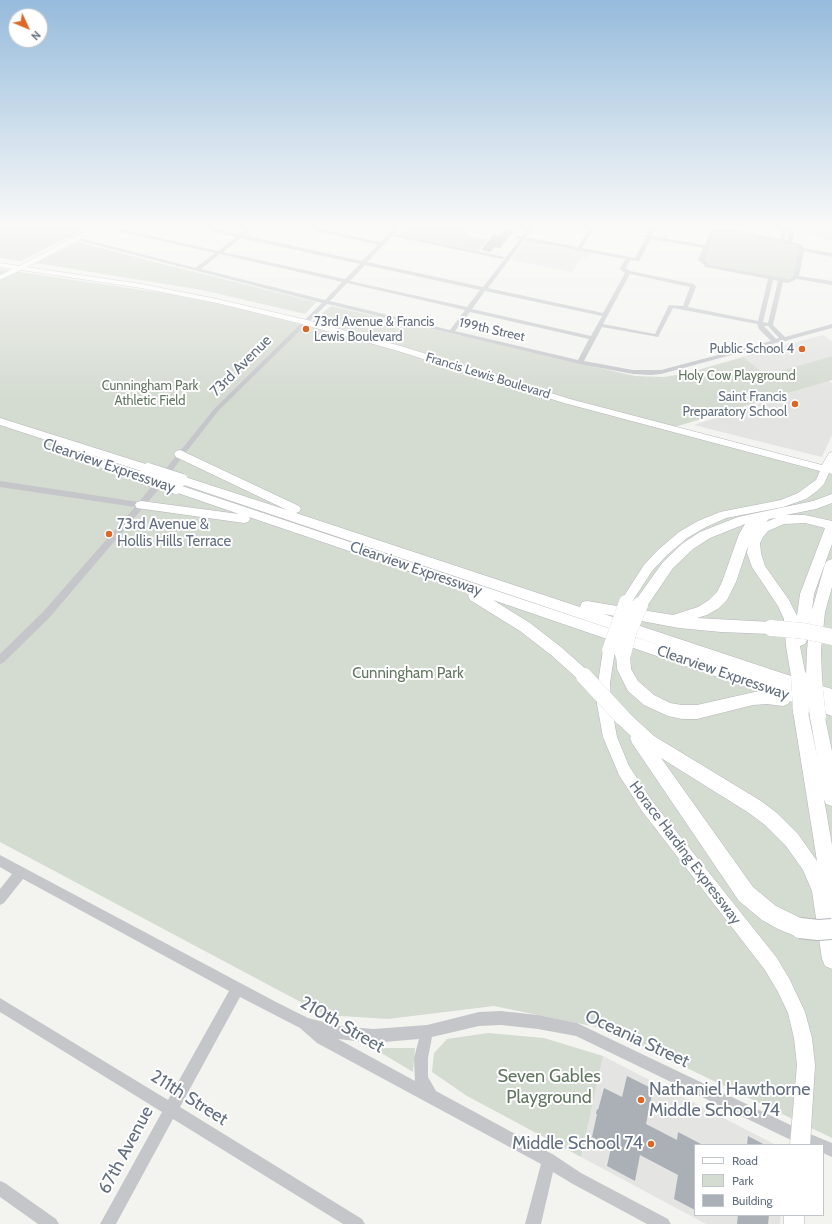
<!DOCTYPE html>
<html>
<head>
<meta charset="utf-8">
<style>
  body { margin:0 }
  #map { position:relative; width:832px; height:1224px; overflow:hidden; background:#f3f4f0; font-family:Cabin,sans-serif }
  canvas { display:block }
  .legend { position:absolute; left:694px; top:1144px; width:130px; height:72px; box-sizing:border-box; background:#fff; border:1px solid #c1c6cc; margin:0; padding:5px 7px; list-style:none; font-size:12px; color:#647080 }
  .legend li { display:flex; align-items:center; gap:8px; height:20px }
  .legend b { width:20px; border:1px solid #c1c6cc }
  .north { position:absolute; left:8px; top:8px; width:40px; height:40px; box-sizing:border-box; background:#fff; border:1px solid #c1c6cc; border-radius:50%; rotate:134deg; font-size:11px; font-weight:700; line-height:16px; text-align:center; color:#647080 }
  .north::after { content:''; display:block; margin:auto; width:14px; height:18px; background:#dc6727; clip-path:polygon(50% 0,100% 100%,50% 72%,0 100%) }
</style>
</head>
<body>
<div id="map">
<canvas width="832" height="1224"></canvas>
<ul class="legend">
<li><b style="height:5px;background:#fff"></b>Road</li>
<li><b style="height:11px;background:#d4dbd1"></b>Park</li>
<li><b style="height:11px;background:#aab0b5"></b>Building</li>
</ul>
<div class="north">N</div>
</div>
<script>
const ctx = document.querySelector('canvas').getContext('2d');
ctx.lineJoin = 'round';
function paint(path, color) { ctx.fillStyle = color; ctx.fill(path, 'evenodd'); }
const poly = rows => new Path2D(rows.map(r => 'M' + r).join(''));
function strokePath(path, color, width, dash) { ctx.strokeStyle = color; ctx.lineWidth = width; ctx.lineCap = dash ? 'butt' : 'round'; ctx.setLineDash(dash || []); ctx.stroke(path); }
function label(font, color, halo, rows, align = 'center') {
  ctx.font = font + ' Cabin,sans-serif'; ctx.lineWidth = 4; ctx.setLineDash([]); ctx.textBaseline = 'middle'; ctx.strokeStyle = halo; ctx.fillStyle = color; for (const [text, x, y, turn = 0] of rows) {
    ctx.save(); ctx.translate(x, y); ctx.rotate((+turn || 0) * Math.PI / 180); ctx.textAlign = isNaN(turn) ? turn : align; if (halo) ctx.strokeText(text, 0, 0); ctx.fillText(text, 0, 0); ctx.restore();
  }
}
paint(poly([
  [798,225,832,225,832,242,797,228],
  [526,240,591,253,587,258,582,257,572,272,511,260],
  [823,335,832,341,832,356,766,375,742,357],
  [828,380,832,383,832,435,822,457,694,425],
  [603,1056,776,1145,695,1145,695,1215,781,1215,780,1224,706,1224,581,1157]
]), '#e4e5e3');
paint(poly([
  [0,225,93,225,21,261,0,258],
  [408,225,474,225,465,235,488,239,478,251,399,235],
  [724,231,795,244,800,248,794,277,786,279,712,266,705,263,703,260,716,232],
  [77,242,163,264,316,302,305,314,202,290,36,263],
  [0,269,169,294,233,307,307,326,331,306,635,376,664,377,687,373,743,357,766,375,832,356,832,380,668,429,832,473,832,1138,606,1029,494,1006,388,1019,325,1015,0,842],
  [488,1033,544,1038,603,1056,581,1157,467,1096,432,1072,434,1053,447,1039],
  [373,1048,415,1048,413,1072]
]), '#d4dbd1');
paint(poly([
  [505,229,514,231,500,248,495,247,490,252,481,250,494,234,499,235],
  [627,1076,653,1089,646,1124,677,1140,678,1132,703,1145,695,1145,695,1210,674,1199,678,1175,640,1155,635,1181,607,1166,611,1148,592,1137,597,1114,596,1114,597,1109,598,1110,604,1088,622,1097],
  [748,1136,765,1145,747,1145],
  [738,1215,769,1215,768,1224,737,1224]
]), '#aab0b5');
const major = poly([
  [98,225,107,225,27,267,141,284,217,299,307,320,404,347,570,399,822,465,829,453,832,452,832,474,829,473,824,484,817,491,806,499,783,507,726,518,706,527,687,538,666,556,652,571,630,605,626,607,622,605,620,602,622,599,644,565,658,550,679,532,698,521,720,512,781,500,798,493,816,480,820,471,564,403,398,351,302,324,217,303,141,288,21,270,0,280,0,275,12,269,0,267,0,263,19,266,98,225],
  [609,645,613,646,615,650,610,683,611,704,617,737,629,766,652,801,777,958,790,980,805,1012,812,1038,815,1065,810,1145,790,1145,797,1065,794,1038,788,1013,778,992,765,970,642,811,619,775,603,737,597,704,598,683,603,650,605,646,609,645],
  [784,1215,804,1215,804,1224,784,1224,784,1215]
]);
const highway = poly([
  [0,418,152,466,154,469,152,472,148,473,144,472,0,425,0,418],
  [57,445,145,474,147,477,145,480,141,481,53,452,51,449,53,446,57,445],
  [180,450,299,506,301,509,299,512,296,513,580,607,582,602,587,601,635,609,633,605,635,601,663,562,683,543,700,532,738,517,813,501,832,494,832,503,816,509,786,515,805,515,832,521,832,544,814,594,812,610,825,564,827,561,832,559,832,587,825,612,821,650,822,681,819,685,832,689,832,716,824,713,832,751,832,806,826,804,824,799,832,845,832,969,825,966,822,959,812,891,803,870,786,846,765,825,749,813,661,758,753,887,776,906,807,921,810,928,807,935,800,938,778,929,762,920,739,901,632,743,630,738,631,736,616,722,614,717,616,712,622,710,628,712,654,736,761,801,777,813,798,834,817,861,793,711,795,706,799,705,790,701,788,704,783,706,767,704,753,705,697,719,682,719,668,716,644,705,628,691,617,669,616,654,618,650,623,648,628,650,630,654,631,669,638,681,654,695,670,703,682,705,697,705,759,691,493,600,530,623,561,647,589,672,592,676,589,680,584,682,579,680,551,655,520,631,470,600,468,596,470,592,249,517,250,519,248,522,244,523,137,508,135,505,137,502,141,501,239,514,172,491,170,488,172,485,176,484,689,655,178,483,176,480,178,477,182,476,287,510,176,457,174,454,176,451,180,450],
  [776,518,766,522,769,519,776,518],
  [805,523,825,528,800,594,797,616,789,600,765,566,761,553,760,543,763,537,768,531,784,524,805,523],
  [745,524,739,534,722,582,717,592,709,600,698,607,673,615,642,610,645,609,673,568,693,549,710,538,745,524],
  [748,546,747,553,752,567,778,606,784,619,786,646,791,676,604,614,679,628,721,632,771,634,776,632,778,628,776,624,771,622,697,618,707,615,719,608,727,600,736,582,748,546],
  [810,620,807,650,806,677,800,646,805,644,807,640,810,620],
  [807,707,817,711,812,712,810,717,817,756,807,707]
]);
strokePath(major, '#b5b7bb', 1);
strokePath(highway, '#b4b6ba', 1);
paint(poly([
  [102,225,218,251,236,237,187,225,197,225,239,234,252,225,257,225,244,235,362,261,378,245,289,225,299,225,381,242,397,225,402,225,394,234,505,257,502,259,396,237,394,234,367,262,483,287,520,239,516,238,516,236,522,236,530,225,535,225,526,237,578,247,591,225,596,225,582,248,635,258,646,238,642,236,647,235,652,225,657,225,652,236,705,245,710,232,716,228,727,228,780,239,783,225,788,225,784,240,787,241,790,225,795,225,792,242,801,244,804,248,832,253,832,257,804,251,799,276,832,281,832,285,797,279,788,283,783,282,773,325,785,337,832,324,832,328,788,340,787,341,783,341,661,374,651,375,633,374,580,364,327,304,219,410,183,456,159,489,49,618,3,663,0,664,0,654,43,612,135,507,0,487,0,481,139,502,215,408,322,303,69,238,72,236,195,268,215,253,104,228,102,225],
  [717,232,727,232,797,246,799,249,793,277,788,279,710,265,704,260,715,233,717,232],
  [241,238,360,264,345,279,223,252,241,238],
  [651,239,703,248,698,260,706,267,768,279,758,321,688,307,696,287,694,284,630,271,626,268,630,260,639,261,651,239],
  [524,240,625,259,620,269,625,273,603,313,488,288,524,240],
  [220,254,342,282,325,300,201,269,220,254],
  [365,265,480,290,467,307,350,281,365,265],
  [630,274,690,287,683,306,669,305,655,334,603,324,630,274],
  [773,280,778,281,768,323,763,322,773,280],
  [347,283,465,310,450,330,330,301,347,283],
  [485,291,602,316,591,336,472,309,485,291],
  [673,308,757,324,759,329,771,341,661,370,633,370,584,361,602,327,658,337,673,308],
  [470,312,589,339,578,360,455,331,470,312],
  [764,326,768,326,779,338,776,339,764,326],
  [0,855,276,1002,308,1018,339,1026,373,1029,427,1025,479,1012,501,1011,538,1015,577,1023,803,1131,832,1143,832,1157,823,1153,823,1145,802,1145,795,1142,576,1036,538,1029,501,1025,479,1026,432,1037,428,1058,428,1077,436,1091,554,1155,581,1173,668,1219,671,1224,647,1224,571,1183,553,1172,541,1224,525,1224,541,1164,317,1043,300,1028,240,997,180,1107,362,1219,365,1224,343,1224,173,1119,116,1224,100,1224,162,1112,0,1012,0,998,168,1100,229,991,23,879,4,903,0,905,0,889,12,874,0,867,0,855],
  [338,1039,373,1043,419,1039,414,1058,415,1081,338,1039],
  [0,1181,5,1183,56,1219,59,1224,38,1224,0,1197,0,1181]
]), '#c4c6ca');
paint(major, '#fff');
paint(highway, '#fff');
const majorBridge = poly([
  [609,650,626,602]
]);
const highwayBridgeFar2 = poly([
  [148,469,182,480],
  [141,477,176,488]
]);
const highwayBridgeFar1 = poly([
  [771,628,804,631,832,637],
  [623,654,629,631,640,605],
  [584,676,622,717],
  [799,677,801,711],
  [814,681,818,717]
]);
const highwayBridge = poly([
  [800,928,818,930,832,929]
]);
strokePath(majorBridge, '#b5b7bb', 14, []);
strokePath(highwayBridgeFar2, '#b4b6ba', 13, []);
strokePath(highwayBridgeFar1, '#b4b6ba', 16, []);
strokePath(highwayBridge, '#b4b6ba', 22, []);
strokePath(majorBridge, '#fff', 14);
strokePath(highwayBridgeFar2, '#fff', 12);
strokePath(highwayBridgeFar1, '#fff', 16);
strokePath(highwayBridge, '#fff', 20);
const sky = ctx.createLinearGradient(0, 0, 0, 397);
sky.addColorStop(0, '#96bbdc');
sky.addColorStop(0.57, '#fafaf8');
sky.addColorStop(1, '#fafaf800');
ctx.fillStyle = sky;
ctx.fillRect(0, 0, 832, 397);
for (const [x, y, r, color] of [
  [306,329,4,"#dc6727"],
  [802,349,4,"#dc6727"],
  [795,404,4,"#dc6727"],
  [109,534,4,"#dc6727"],
  [641,1100,4,"#dc6727"],
  [651,1144,4,"#dc6727"]
]) { const dot = new Path2D(); dot.arc(x, y, r, 0, 2 * Math.PI); ctx.fillStyle = color; ctx.fill(dot); strokePath(dot, '#fff', 1.5); }
label('13px', '#647080', '#fff', [
  ["73rd Avenue & Francis",314,322,"left"],
  ["Lewis Boulevard",314,337,"left"],
  ["Public School 4",794,349],
  ["Saint Francis",787,397],
  ["Preparatory School",787,412]
], 'right');
label('13px', '#647080', '#fff', [
  ["199th Street",492,330,13],
  ["Francis Lewis Boulevard",488,376,17]
]);
label('13px', '#647762', '#fff', [
  ["Holy Cow Playground",737,376],
  ["Cunningham Park",150,386],
  ["Athletic Field",150,401]
]);
label('15px', '#647080', '#fff', [
  ["73rd Avenue",241,366,-45],
  ["Clearview Expressway",109,466,19],
  ["Clearview Expressway",416,569,19],
  ["Clearview Expressway",723,673,19],
  ["Horace Harding Expressway",685,853,53]
]);
label('15px', '#647080', '#fff', [
  ["73rd Avenue &",117,525],
  ["Hollis Hills Terrace",117,542]
], 'left');
label('15px', '#647762', '#fff', [
  ["Cunningham Park",408,674]
]);
label('18px', '#647080', '#fff', [
  ["210th Street",342,1025,30],
  ["Oceania Street",637,1039,25],
  ["211th Street",189,1098,32],
  ["67th Avenue",126,1150,-62]
]);
label('18px', '#647762', '#fff', [
  ["Seven Gables",549,1077],
  ["Playground",549,1098]
]);
label('18px', '#647080', '#fff', [
  ["Nathaniel Hawthorne",649,1090],
  ["Middle School 74",649,1111],
  ["Middle School 74",643,1144,"right"]
], 'left');
</script>
</body>
</html>
